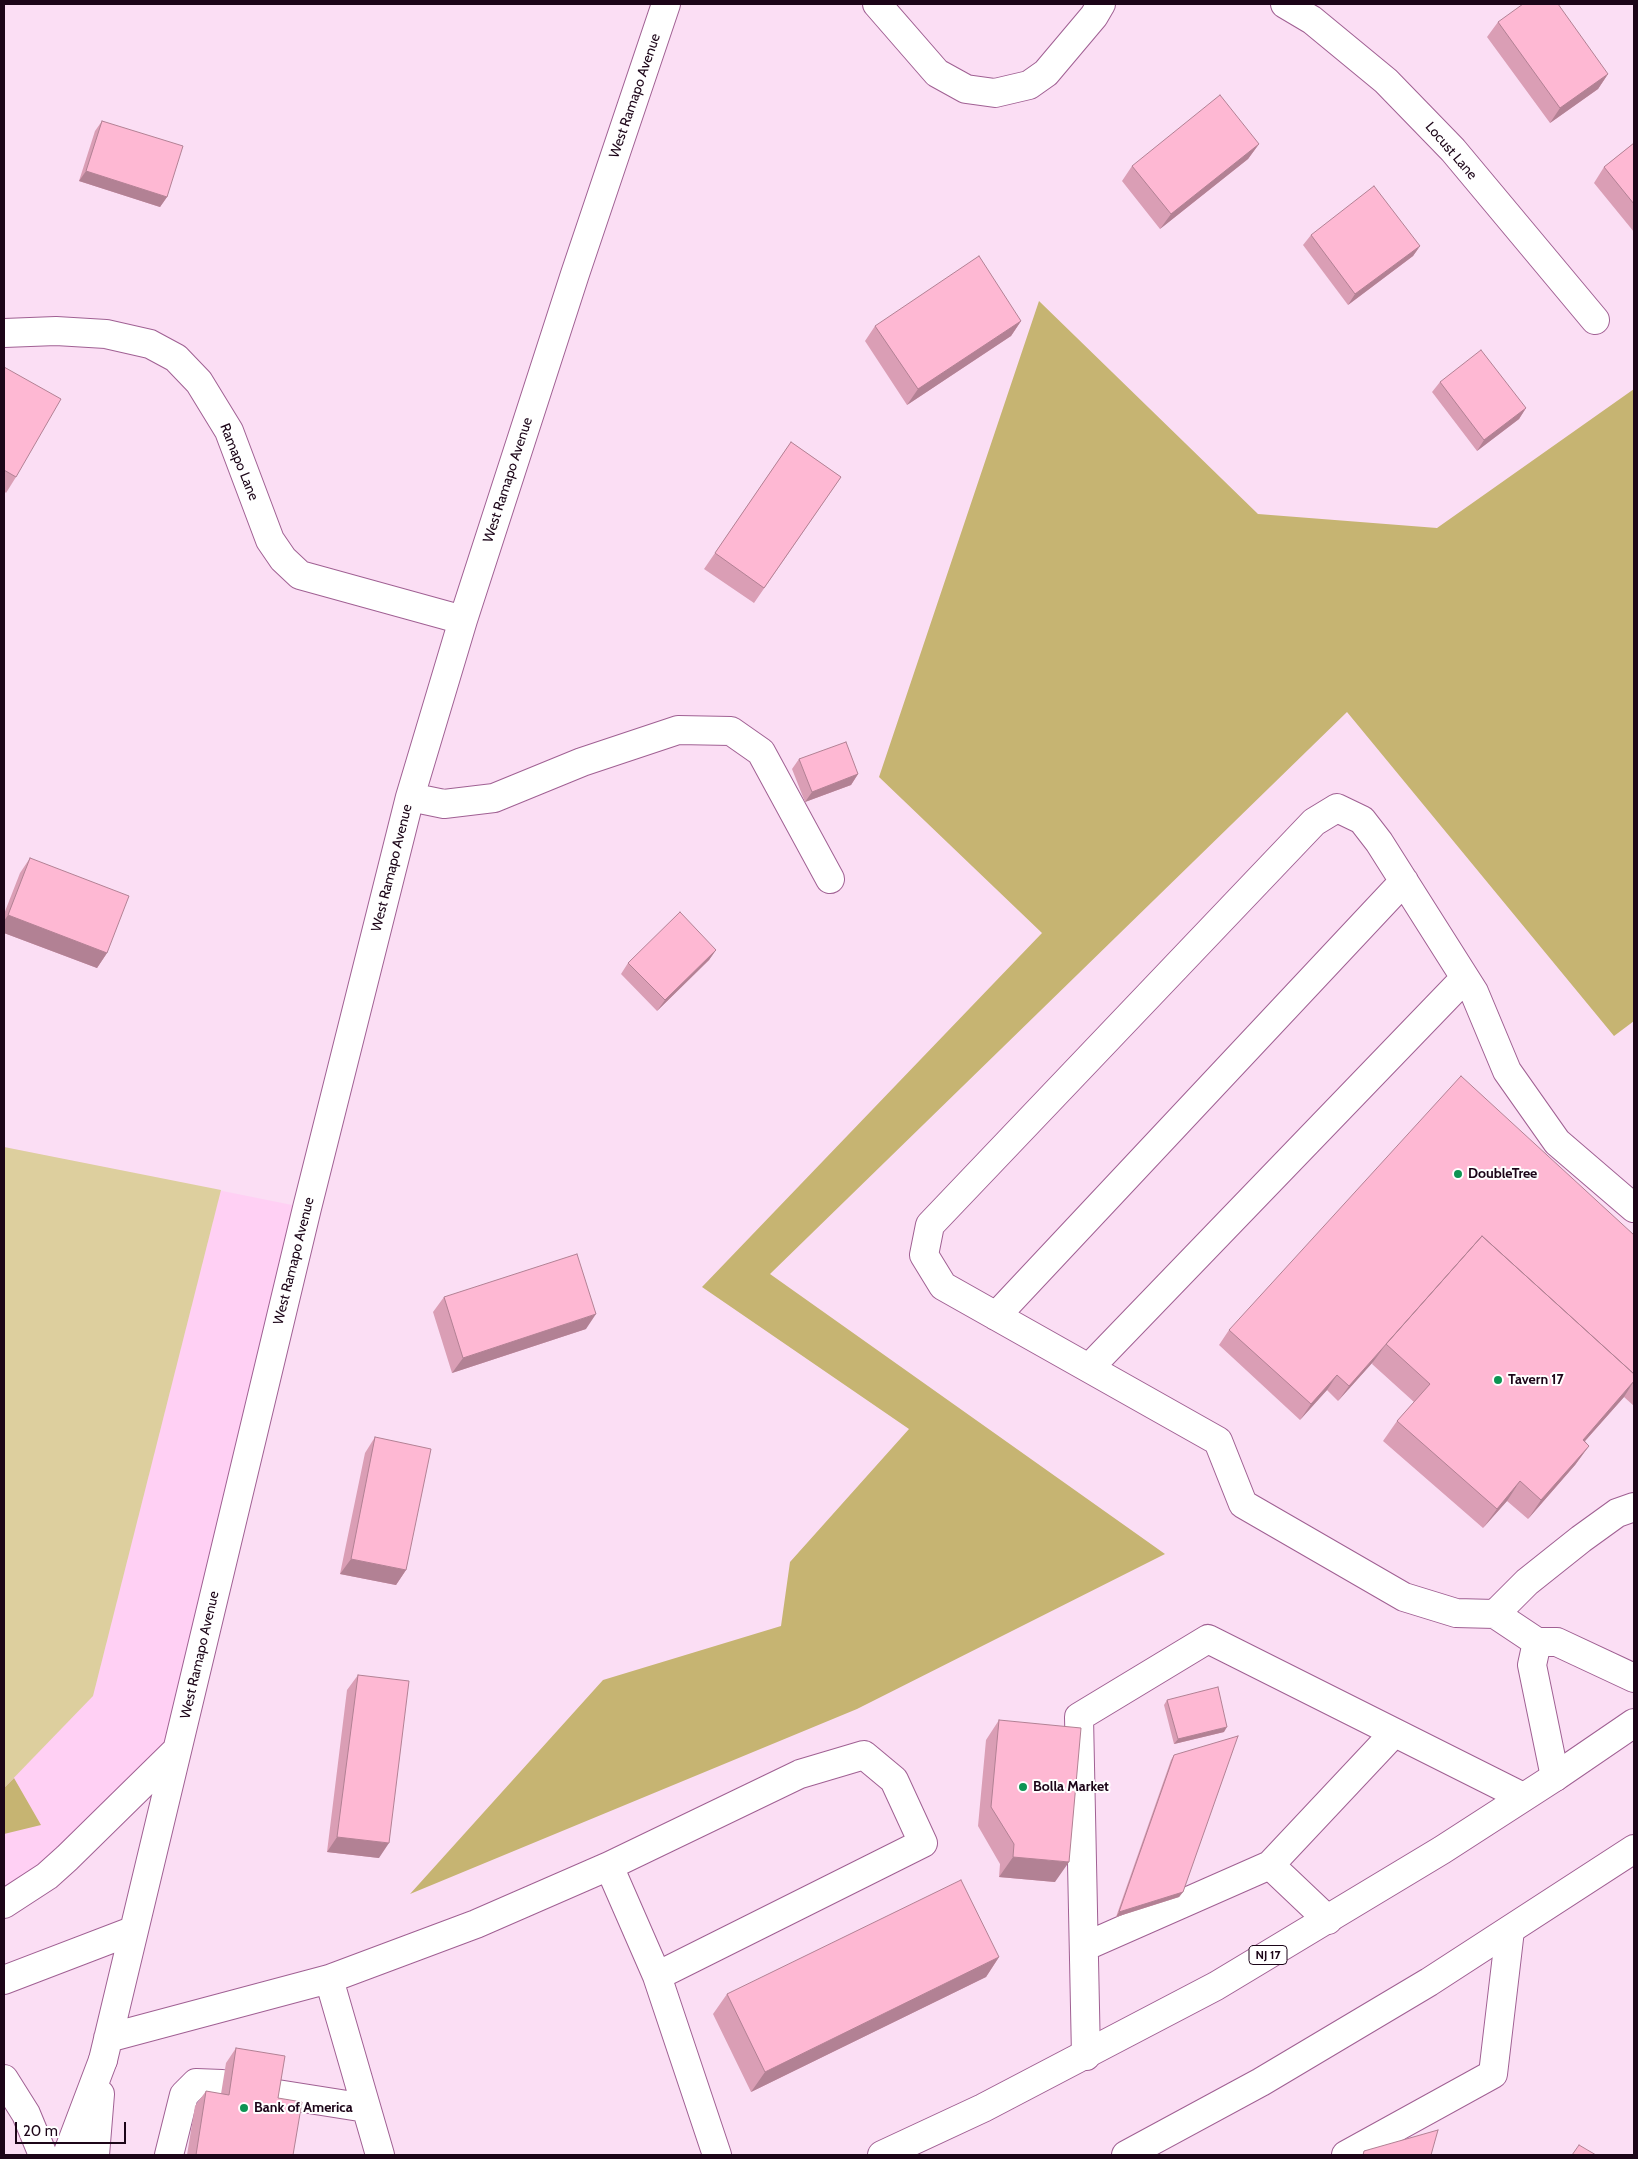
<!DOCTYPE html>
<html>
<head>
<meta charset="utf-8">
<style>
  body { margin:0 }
  #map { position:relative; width:1638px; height:2159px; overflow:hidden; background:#fbdef4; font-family:Cabin,sans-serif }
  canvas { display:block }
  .frame { position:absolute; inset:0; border:5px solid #1c0518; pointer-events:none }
  .scale { position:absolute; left:15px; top:2122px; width:111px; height:22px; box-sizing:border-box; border:2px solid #1c0518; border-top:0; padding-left:6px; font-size:15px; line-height:18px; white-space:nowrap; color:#1c0518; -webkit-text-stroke:4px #fff; paint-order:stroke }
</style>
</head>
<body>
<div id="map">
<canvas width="1638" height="2159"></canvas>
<div class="frame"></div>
<div class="scale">20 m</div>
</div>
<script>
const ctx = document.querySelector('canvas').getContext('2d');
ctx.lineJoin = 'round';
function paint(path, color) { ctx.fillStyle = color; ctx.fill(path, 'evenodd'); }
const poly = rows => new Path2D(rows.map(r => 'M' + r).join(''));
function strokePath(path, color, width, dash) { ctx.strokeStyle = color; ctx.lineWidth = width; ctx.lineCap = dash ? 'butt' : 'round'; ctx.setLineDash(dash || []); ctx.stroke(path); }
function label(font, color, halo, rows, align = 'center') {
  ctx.font = font + ' Cabin,sans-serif'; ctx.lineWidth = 4; ctx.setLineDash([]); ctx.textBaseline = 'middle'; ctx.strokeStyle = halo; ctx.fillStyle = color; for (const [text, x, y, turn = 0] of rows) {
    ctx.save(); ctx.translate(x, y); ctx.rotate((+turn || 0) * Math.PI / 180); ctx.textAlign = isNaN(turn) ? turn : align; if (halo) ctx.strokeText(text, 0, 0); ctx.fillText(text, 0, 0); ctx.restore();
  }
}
paint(poly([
  [4,1147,307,1208,177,1750,4,1904]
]), '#ffd0f4');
paint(poly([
  [4,1147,221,1190,93,1696,4,1788]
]), '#ddcf9e');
paint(poly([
  [1039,301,1258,514,1437,528,1634,389,1634,1021,1614,1036,1347,712,770,1274,1165,1554,857,1709,410,1894,603,1680,781,1626,790,1562,909,1429,702,1287,1042,933,879,777],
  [14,1778,41,1825,4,1834,4,1788]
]), '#c6b472');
const minor = poly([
  [877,4,937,73,966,89,995,93,1029,85,1046,73,1094,16,1101,4],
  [1285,4,1312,20,1386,81,1453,150,1595,320],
  [4,333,56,331,106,334,150,344,176,358,199,382,229,431,270,540,283,559,300,575,463,620],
  [410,797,444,804,494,798,582,762,678,730,731,731,761,752,830,879],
  [996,1316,1404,881],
  [1089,1368,1465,978],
  [1495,1614,1527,1582,1581,1539,1617,1513,1634,1507],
  [1537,1642,1495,1614,1456,1613,1404,1597,1243,1504,1218,1441,943,1286,924,1255,930,1225,1314,822,1337,808,1362,820,1379,842,1474,992,1507,1071,1557,1142,1634,1208],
  [1555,1777,1532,1665,1537,1642,1557,1642,1634,1678],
  [1270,1865,1328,1920],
  [609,1866,657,1976],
  [4,1904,47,1876,67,1858,177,1750],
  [1084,1947,1270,1865,1394,1733],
  [329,1979,380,2155],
  [4,1980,132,1931],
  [108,2038,329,1979,476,1924,609,1866,800,1774,864,1755,894,1780,923,1843,657,1976,717,2155],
  [1086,2056,1079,1717,1208,1639,1523,1797],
  [103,2060,307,1208,410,797,463,620,575,274,666,4],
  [271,2093,366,2108],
  [169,2155,184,2095,196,2083,222,2084],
  [1346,2155,1493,2074,1510,1930]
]);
const highway = poly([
  [4,2079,26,2114,43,2155],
  [67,2155,103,2060],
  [95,2155,100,2094],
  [882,2155,983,2108,1216,1986,1442,1850,1555,1777,1634,1723],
  [1126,2155,1261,2082,1429,1982,1634,1849]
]);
strokePath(minor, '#a06093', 30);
strokePath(highway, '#a06093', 30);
strokePath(minor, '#fff', 28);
strokePath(highway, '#fff', 28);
paint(poly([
  [1498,22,1608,74,1598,89,1550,123,1487,37],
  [102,121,167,197,160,207,79,181,95,131],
  [1634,143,1634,232,1594,183,1604,167],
  [1259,144,1248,159,1160,229,1122,181,1132,166],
  [1311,235,1420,246,1413,256,1348,305,1303,245],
  [1021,321,1011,336,907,405,865,341,875,326],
  [4,367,16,477,6,493,4,491],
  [1440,382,1526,408,1519,419,1477,451,1432,392],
  [791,442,841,477,754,603,704,569],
  [799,759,858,774,851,785,805,802,792,769],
  [30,858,107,953,97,968,4,933,4,914,20,873],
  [716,950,709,960,657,1011,621,974,628,963],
  [1634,1235,1634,1406,1624,1397,1585,1441,1589,1446,1575,1465,1528,1519,1507,1501,1483,1528,1383,1441,1397,1421,1414,1402,1372,1364,1373,1362,1338,1401,1327,1390,1300,1420,1219,1345,1229,1330],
  [444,1297,586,1329,452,1373,433,1312],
  [375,1437,406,1570,396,1585,340,1574,365,1453],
  [358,1675,379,1858,327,1852,347,1690],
  [1167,1700,1224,1732,1174,1744,1164,1705],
  [999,1720,1055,1882,999,1877,1000,1864,978,1826,986,1740],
  [1174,1755,1183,1892,1179,1897,1116,1917,1171,1760],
  [999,1957,986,1977,751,2092,713,2014,727,1994],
  [236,2048,278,2098,293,2155,187,2155,195,2106,206,2091,221,2094,226,2063]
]), '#da9eb5');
paint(poly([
  [1608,74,1598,89,1550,123,1560,108],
  [1259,144,1248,159,1160,229,1171,214],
  [86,171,167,197,160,207,79,181],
  [1420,246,1413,256,1348,305,1355,294],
  [1021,321,1011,336,907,405,918,389],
  [1526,408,1519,419,1477,451,1484,440],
  [858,774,851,785,805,802,812,792],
  [8,915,107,953,97,968,4,933,4,921],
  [716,950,709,960,657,1011,665,1000],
  [596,1314,586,1329,452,1373,463,1358],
  [1384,1347,1373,1362,1338,1401,1349,1386],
  [1337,1375,1327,1390,1300,1420,1311,1404],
  [1634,1381,1624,1397,1569,1459,1583,1440],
  [1589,1446,1575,1465,1528,1519,1541,1500],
  [1520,1481,1507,1501,1483,1528,1497,1509],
  [351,1559,406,1570,396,1585,340,1574],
  [1227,1727,1224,1732,1174,1744,1178,1739],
  [337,1837,389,1843,379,1858,327,1852],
  [1013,1857,1069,1862,1055,1882,999,1877],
  [1183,1892,1179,1897,1116,1917,1119,1912],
  [999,1957,986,1977,751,2092,765,2072]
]), '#b28194');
const building = poly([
  [1523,4,1558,4,1608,74,1560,108,1498,22,1523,4],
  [1220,95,1259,144,1171,214,1132,166,1220,95],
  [102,121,183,146,167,197,86,171,102,121],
  [1634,143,1634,204,1604,167,1634,143],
  [1374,186,1420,246,1355,294,1311,235,1374,186],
  [979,256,1021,321,918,389,875,326,979,256],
  [1481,350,1526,408,1484,440,1440,382,1481,350],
  [4,367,61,399,16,477,4,470,4,367],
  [791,442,841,477,764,588,715,553,791,442],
  [846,742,858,774,812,792,799,759,846,742],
  [30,858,129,896,107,953,8,915,30,858],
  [680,912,716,950,665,1000,628,963,680,912],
  [1461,1076,1634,1235,1634,1374,1482,1236,1349,1386,1337,1375,1311,1404,1229,1330,1461,1076],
  [1482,1236,1634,1374,1634,1381,1583,1440,1589,1446,1541,1500,1520,1481,1497,1509,1397,1421,1430,1384,1386,1344,1482,1236],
  [577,1254,596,1314,463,1358,444,1297,577,1254],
  [375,1437,431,1449,406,1570,351,1559,375,1437],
  [358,1675,409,1681,389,1843,337,1837,358,1675],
  [1218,1687,1227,1727,1178,1739,1167,1700,1218,1687],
  [999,1720,1081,1728,1069,1862,1013,1857,1014,1844,991,1807,999,1720],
  [1238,1736,1183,1892,1119,1912,1174,1755,1238,1736],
  [961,1880,999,1957,765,2072,727,1994,961,1880],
  [236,2048,285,2056,278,2098,302,2102,293,2155,196,2155,206,2091,229,2095,236,2048],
  [1438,2130,1431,2155,1363,2155,1364,2151,1438,2130],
  [1579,2145,1596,2155,1572,2155,1579,2145]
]);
paint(building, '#feb8d3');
strokePath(building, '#b28194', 1);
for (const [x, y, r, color] of [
  [1458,1174,5,"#0e9453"],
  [1498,1380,5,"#0e9453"],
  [1023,1787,5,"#0e9453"],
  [244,2108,5,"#0e9453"]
]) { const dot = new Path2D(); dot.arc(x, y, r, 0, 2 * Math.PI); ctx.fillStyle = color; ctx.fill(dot); strokePath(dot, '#fff', 2); }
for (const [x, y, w] of [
  [1268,1955,38]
]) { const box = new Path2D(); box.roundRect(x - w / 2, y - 9.5, w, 19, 4); ctx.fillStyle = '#fff'; ctx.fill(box); strokePath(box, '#1c0518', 1); }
label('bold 12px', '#1c0518', null, [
  ["NJ 17",1268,1955]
]);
label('14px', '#1c0518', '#fff', [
  ["West Ramapo Avenue",635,96,-71],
  ["Locust Lane",1451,151,49],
  ["Ramapo Lane",239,462,68],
  ["West Ramapo Avenue",508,480,-72],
  ["West Ramapo Avenue",392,868,-76],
  ["West Ramapo Avenue",294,1261,-76],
  ["West Ramapo Avenue",200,1655,-77]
]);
label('bold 14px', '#1c0518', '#fff', [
  ["DoubleTree",1468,1174],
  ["Tavern 17",1508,1380],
  ["Bolla Market",1033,1787],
  ["Bank of America",254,2108]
], 'left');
</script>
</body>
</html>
